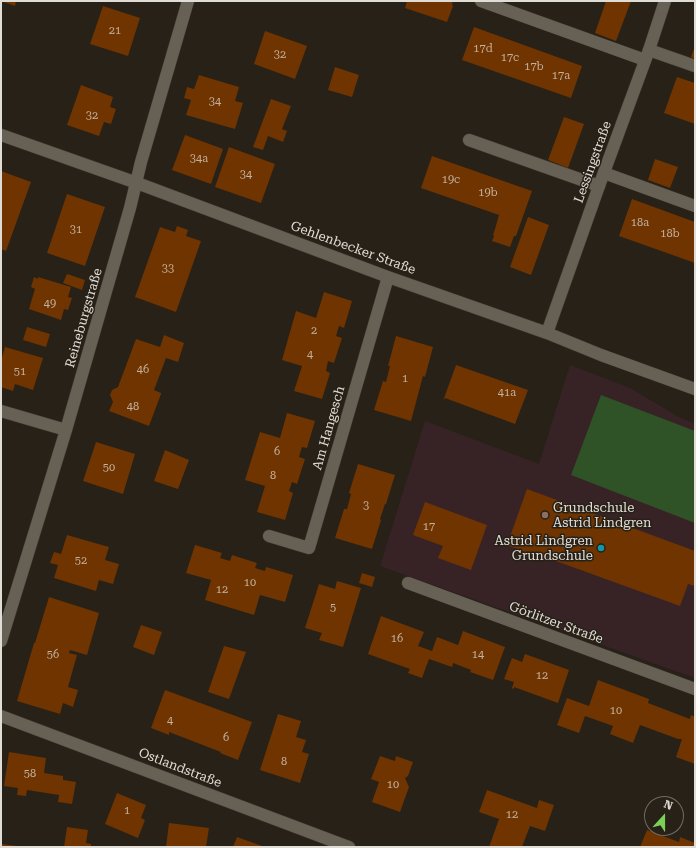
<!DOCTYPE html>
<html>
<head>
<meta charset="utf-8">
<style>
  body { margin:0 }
  #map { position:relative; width:696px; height:848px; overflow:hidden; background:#272117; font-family:"Roboto Serif",serif }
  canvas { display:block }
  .frame { position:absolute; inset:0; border:2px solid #e0dcd6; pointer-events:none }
  .north { position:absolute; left:644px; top:796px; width:40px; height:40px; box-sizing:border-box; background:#272117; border:1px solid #716c63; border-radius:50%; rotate:21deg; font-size:11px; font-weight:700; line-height:16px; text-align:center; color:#e0dcd6 }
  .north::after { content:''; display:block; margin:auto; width:14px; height:18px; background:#7ad157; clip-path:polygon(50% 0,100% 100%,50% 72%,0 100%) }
</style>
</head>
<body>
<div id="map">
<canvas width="696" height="848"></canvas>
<div class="frame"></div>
<div class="north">N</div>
</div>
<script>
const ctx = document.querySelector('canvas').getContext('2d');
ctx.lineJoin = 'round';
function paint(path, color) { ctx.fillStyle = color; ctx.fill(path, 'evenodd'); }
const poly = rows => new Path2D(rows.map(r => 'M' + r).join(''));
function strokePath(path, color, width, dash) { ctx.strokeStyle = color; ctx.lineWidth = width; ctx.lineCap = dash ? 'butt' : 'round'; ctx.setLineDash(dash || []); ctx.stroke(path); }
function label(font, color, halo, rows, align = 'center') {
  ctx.font = font + ' "Roboto Serif",serif'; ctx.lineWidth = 3; ctx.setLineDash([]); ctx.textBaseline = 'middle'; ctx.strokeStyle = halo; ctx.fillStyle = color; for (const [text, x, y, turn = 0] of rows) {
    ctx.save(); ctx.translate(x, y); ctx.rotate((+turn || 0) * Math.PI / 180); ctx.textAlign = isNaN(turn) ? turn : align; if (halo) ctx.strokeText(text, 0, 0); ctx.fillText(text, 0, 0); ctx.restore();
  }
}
paint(poly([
  [570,365,630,388,679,417,695,424,695,678,380,566,425,421,539,464]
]), '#372326');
paint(poly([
  [601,395,695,431,695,523,571,475]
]), '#2f5227');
paint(poly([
  [1,1,16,1,15,6],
  [407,1,453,1,452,5,453,6,447,22,405,8],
  [606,1,631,1,616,41,595,33],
  [103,6,140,18,128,56,90,44],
  [474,27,582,66,571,98,462,60],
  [265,31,307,46,295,79,254,64],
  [695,46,695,59,691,57],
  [335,67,359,75,352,97,328,90],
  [199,75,239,87,235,101,243,103,235,129,186,115,191,100,184,98,187,87,194,89],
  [677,77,695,83,695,124,664,113],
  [81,85,113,97,110,107,116,109,111,124,104,122,99,136,67,125],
  [271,99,291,106,282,129,287,131,283,142,268,136,263,150,253,147],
  [564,117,584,124,568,168,548,160],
  [185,135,223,149,211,184,172,170],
  [229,147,275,164,261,203,215,187],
  [432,156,532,191,516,236,514,236,510,247,492,241,494,236,493,235,495,229,499,215,421,188],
  [655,159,678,167,670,188,648,180],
  [1,171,31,182,6,251,1,249],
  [67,194,105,207,85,266,47,253],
  [632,199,695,222,695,263,619,236],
  [528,217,549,225,531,275,510,267],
  [177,226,188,230,186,236,201,241,176,312,135,297,160,227,175,232],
  [67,274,85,280,82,290,63,283],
  [34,277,38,279,38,277,71,287,68,297,72,298,68,310,64,309,61,320,29,309,35,289,31,287],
  [324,292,352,301,344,328,339,326,336,336,342,338,334,363,328,361,326,371,330,373,322,399,294,391,302,366,282,360,296,311,316,318],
  [27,327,50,334,46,347,23,340],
  [164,335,184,343,178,362,166,358,154,390,161,393,161,394,149,426,109,411,113,402,110,395,112,390,118,387,136,339,160,347],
  [396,336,433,347,425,377,423,376,411,421,374,410,383,381,386,382,390,366,388,366],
  [5,347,43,358,33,390,15,384,13,391,1,387,1,361],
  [456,365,528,390,515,424,445,398,443,401],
  [287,413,315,421,307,448,302,447,299,457,305,459,297,484,292,482,289,491,293,493,285,520,257,512,265,486,245,480,260,432,280,438],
  [96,442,135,454,123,494,83,481],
  [165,450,189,460,178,489,154,481],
  [358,464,395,475,386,504,385,504,380,519,381,520,372,549,335,538,344,509,347,509,351,494,349,493],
  [527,489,695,551,695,586,688,584,680,606,545,557,543,559,507,545],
  [425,502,487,525,471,570,438,558,443,546,413,535],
  [67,535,109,547,105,560,119,564,113,584,99,580,96,591,54,578,58,565,50,563,54,552,61,554],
  [195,545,222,553,220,558,230,561,232,555,257,563,255,568,265,571,266,567,293,575,285,602,260,595,254,615,205,600,211,580,186,573],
  [362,573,375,577,372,587,359,583],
  [337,581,361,588,343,647,319,640,322,633,305,628,319,584,335,589],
  [49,597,99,613,87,655,70,650,69,653,77,655,68,687,78,690,73,707,63,703,60,714,17,701,34,643,35,643],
  [381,616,424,632,418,646,432,651,437,637,458,645,463,631,505,647,493,680,470,672,471,670,453,663,452,667,429,659,422,678,408,673,410,669,368,654],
  [141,625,162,632,154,655,133,647],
  [224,646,246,652,229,699,208,692],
  [525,654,569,670,558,703,514,687,514,689,512,688,514,682,504,679,512,658,522,662],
  [598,680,649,699,648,703,690,719,691,715,695,717,695,764,676,757,682,739,678,739,640,725,633,743,610,734,613,726,585,716,579,733,557,725,567,698,589,706],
  [165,690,252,722,238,760,220,753,221,752,169,732,169,735,151,728],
  [278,714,301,721,296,737,306,740,302,752,309,754,300,783,260,770],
  [9,752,46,758,44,773,63,776,63,780,76,782,72,804,58,802,59,795,27,790,26,796,17,795,18,788,4,786],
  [380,756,395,761,396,756,413,762,408,776,405,778,409,787,400,812,372,802,379,782,371,779],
  [487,790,537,808,539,800,554,805,545,831,530,826,522,847,489,847,499,819,479,812],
  [117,793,146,805,141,818,145,820,138,838,105,824],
  [169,823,209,828,206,847,166,847],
  [67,827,88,830,86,843,91,844,91,847,64,847],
  [647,830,679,842,680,837,695,843,695,847,640,847],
  [237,837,265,847,233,847],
  [1,844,17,846,17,847,1,847]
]), '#6f3400');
const lane = poly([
  [481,1,645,60],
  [649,50,695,66],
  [469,140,599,186],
  [604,173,695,206]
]);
const street = poly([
  [1,135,137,183,388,277,547,333,601,355,695,389],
  [547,333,599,186,649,50,665,1],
  [1,411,66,430],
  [269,536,309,548,388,277],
  [408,583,695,689],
  [1,641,66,430,130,208,141,162,188,1],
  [1,716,349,847]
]);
strokePath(lane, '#423d36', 13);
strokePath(street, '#423d36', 13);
strokePath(lane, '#676055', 12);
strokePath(street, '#676055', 12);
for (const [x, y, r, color] of [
  [545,515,4,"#8d6e63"],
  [601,548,4,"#0f9aa8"]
]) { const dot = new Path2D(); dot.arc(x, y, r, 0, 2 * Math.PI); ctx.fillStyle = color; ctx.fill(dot); strokePath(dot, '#272117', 1.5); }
label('11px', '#c4b2a0', null, [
  ["21",115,31],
  ["17d",483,49],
  ["32",280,55],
  ["17c",510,58],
  ["17b",534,67],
  ["17a",561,76],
  ["34",215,102],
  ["32",92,116],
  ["34a",199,159],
  ["34",246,175],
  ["19c",451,180],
  ["19b",488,193],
  ["18a",640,223],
  ["31",76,230],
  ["18b",670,234],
  ["33",168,269],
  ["49",50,304],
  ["2",314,331],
  ["4",310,355],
  ["46",143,370],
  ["51",20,372],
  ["1",405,379],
  ["41a",507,393],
  ["48",133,407],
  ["6",277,452],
  ["50",109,468],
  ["8",273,476],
  ["3",366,506],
  ["17",429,527],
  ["52",81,561],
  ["10",250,583],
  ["12",222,590],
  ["5",333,608],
  ["16",397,639],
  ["56",53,655],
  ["14",478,655],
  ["12",542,676],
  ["10",616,711],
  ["4",170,721],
  ["6",226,738],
  ["8",284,762],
  ["58",30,774],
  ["10",393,785],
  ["1",127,811],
  ["12",512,815]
]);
label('13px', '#e0dcd6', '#272117', [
  ["Lessingstraße",593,162,-70],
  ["Gehlenbecker Straße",353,248,20],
  ["Reineburgstraße",84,318,-74],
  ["Am Hangesch",329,428,-74],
  ["Görlitzer Straße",556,623,20],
  ["Ostlandstraße",180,768,21]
]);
label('13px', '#e0dcd6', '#272117', [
  ["Grundschule",553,508],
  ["Astrid Lindgren",553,523],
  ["Astrid Lindgren",593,541,"right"],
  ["Grundschule",593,556,"right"]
], 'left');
</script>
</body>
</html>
